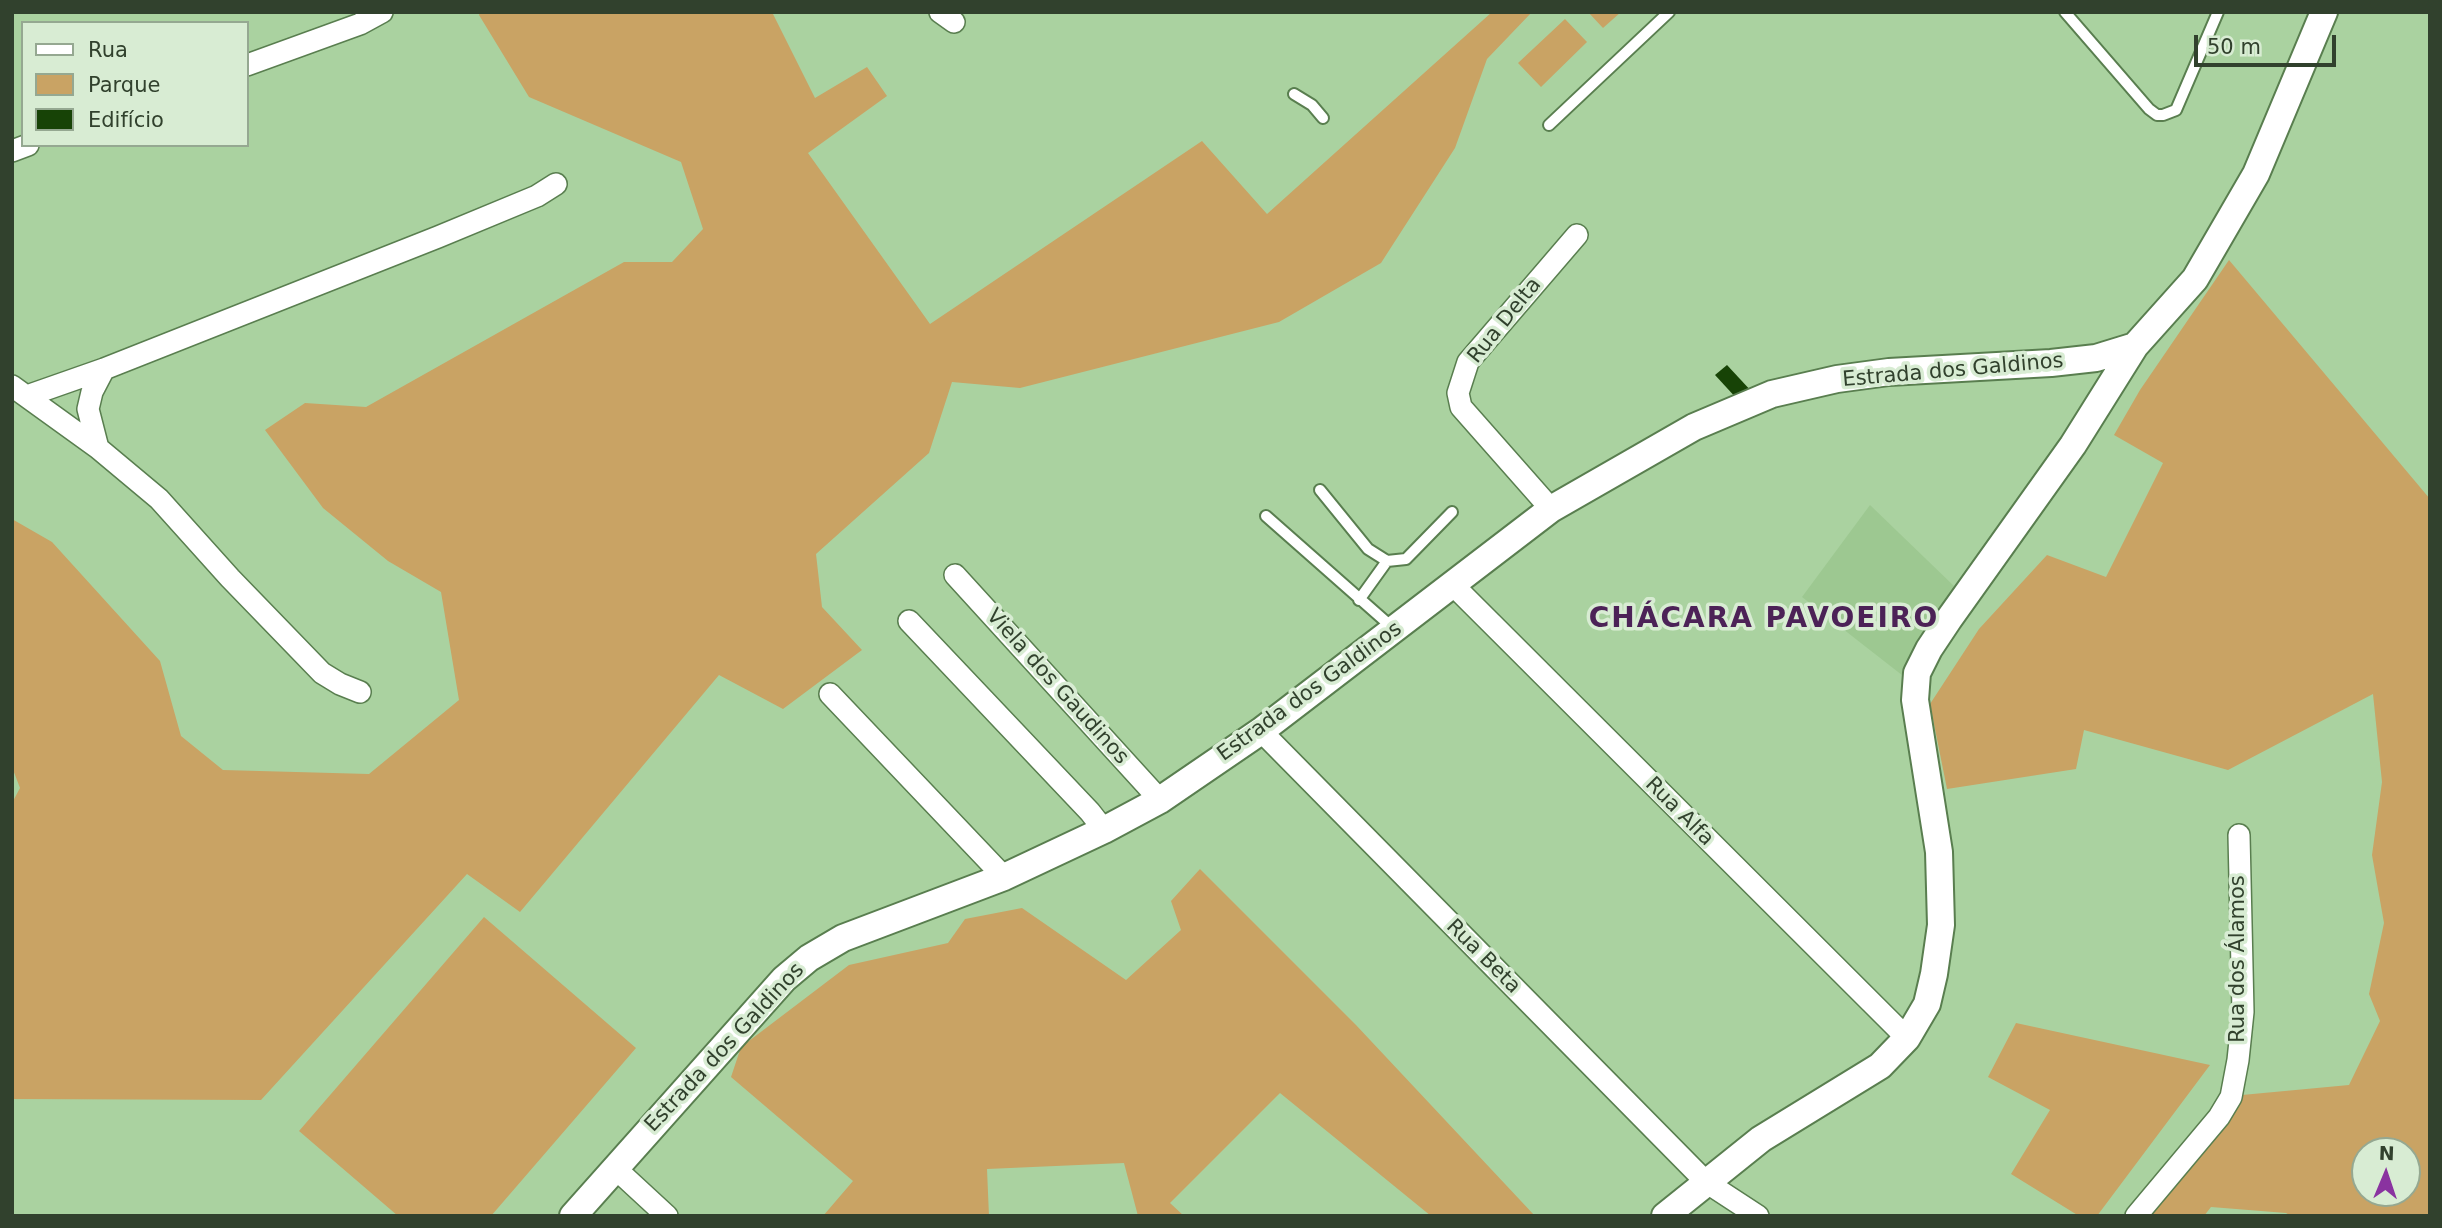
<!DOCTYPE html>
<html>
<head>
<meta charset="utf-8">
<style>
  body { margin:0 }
  #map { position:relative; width:2442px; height:1228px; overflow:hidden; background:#aad2a0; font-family:"DejaVu Sans",sans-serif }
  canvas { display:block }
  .frame { position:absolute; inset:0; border:14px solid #31412d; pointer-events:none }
  .legend { position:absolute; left:21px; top:21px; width:228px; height:126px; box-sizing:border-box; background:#d8ecd3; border:2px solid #95a891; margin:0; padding:9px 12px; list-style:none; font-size:21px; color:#31412d }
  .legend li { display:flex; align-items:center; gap:14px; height:35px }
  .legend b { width:35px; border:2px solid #95a891 }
  .north { position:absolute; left:2351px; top:1137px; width:70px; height:70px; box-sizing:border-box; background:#d8ecd3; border:2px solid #95a891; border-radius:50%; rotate:2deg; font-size:19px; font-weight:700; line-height:28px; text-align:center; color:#31412d }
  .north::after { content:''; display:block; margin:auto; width:24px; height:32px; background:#8a33a0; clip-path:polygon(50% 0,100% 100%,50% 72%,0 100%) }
  .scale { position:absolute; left:2194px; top:35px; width:142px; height:32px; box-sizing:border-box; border:4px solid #31412d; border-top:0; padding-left:9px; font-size:21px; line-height:24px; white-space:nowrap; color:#31412d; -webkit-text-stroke:5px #d8ecd3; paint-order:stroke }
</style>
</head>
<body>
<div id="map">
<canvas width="2442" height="1228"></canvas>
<div class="frame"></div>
<ul class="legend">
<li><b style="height:9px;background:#fff"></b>Rua</li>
<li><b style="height:19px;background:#c9a364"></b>Parque</li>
<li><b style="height:19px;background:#174306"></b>Edifício</li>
</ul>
<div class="north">N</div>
<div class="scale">50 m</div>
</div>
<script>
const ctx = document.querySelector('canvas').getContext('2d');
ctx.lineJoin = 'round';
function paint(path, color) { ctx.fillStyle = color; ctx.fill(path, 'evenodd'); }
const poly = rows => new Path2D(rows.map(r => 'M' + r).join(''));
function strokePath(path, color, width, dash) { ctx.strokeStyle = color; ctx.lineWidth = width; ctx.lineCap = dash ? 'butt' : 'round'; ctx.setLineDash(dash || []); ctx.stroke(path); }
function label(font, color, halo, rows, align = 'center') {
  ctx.font = font + ' "DejaVu Sans",sans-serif'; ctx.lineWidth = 7; ctx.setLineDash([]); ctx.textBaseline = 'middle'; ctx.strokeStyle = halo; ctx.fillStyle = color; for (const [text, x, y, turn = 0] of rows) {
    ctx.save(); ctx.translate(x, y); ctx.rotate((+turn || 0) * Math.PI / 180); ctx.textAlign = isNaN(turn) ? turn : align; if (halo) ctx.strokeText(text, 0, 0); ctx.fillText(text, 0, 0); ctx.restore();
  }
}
paint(poly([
  [1870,505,1955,587,1907,679,1802,597]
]), '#9dc891');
paint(poly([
  [480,12,772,12,815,98,867,67,887,96,808,153,930,324,1202,141,1267,214,1492,12,1532,12,1487,59,1455,148,1381,263,1279,322,1020,388,952,382,929,453,816,554,822,607,862,650,783,709,719,675,520,912,467,874,261,1100,12,1099,12,803,20,788,12,767,12,519,52,542,160,661,181,736,223,770,369,774,459,700,441,592,388,561,323,508,265,430,305,403,366,407,624,262,672,262,703,229,681,162,529,97,479,15],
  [1588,12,1621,12,1603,28],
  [1565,19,1587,42,1541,87,1518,63],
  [2229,260,2430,499,2430,1216,2291,1216,2286,1213,2211,1207,2204,1216,2148,1216,2242,1095,2349,1085,2380,1021,2369,994,2384,923,2372,855,2382,782,2373,694,2228,770,2084,730,2076,769,1947,789,1930,704,1979,629,2047,555,2106,577,2163,463,2114,435,2140,390],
  [2365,1151,2407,1151,2407,1193,2365,1193],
  [1200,869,1356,1025,1535,1216,1431,1216,1280,1093,1170,1203,1184,1216,1138,1216,1124,1163,987,1169,989,1216,823,1216,853,1181,731,1077,741,1047,849,965,948,943,965,919,1022,908,1126,980,1181,930,1171,901],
  [484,917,636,1048,491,1216,398,1216,299,1131],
  [2016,1023,2210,1065,2097,1216,2079,1216,2011,1174,2050,1110,1988,1077]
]), '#c9a364');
paint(poly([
  [1727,365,1753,393,1738,400,1715,375]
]), '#174306');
const service = poly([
  [2065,12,2149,109,2157,115,2163,115,2176,110,2218,12],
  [1294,94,1312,105,1323,118],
  [1549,125,1669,12],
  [1320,490,1368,549,1387,561,1406,559,1452,512],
  [1266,516,1393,628],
  [1359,600,1387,561]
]);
const minor = poly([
  [940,12,954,22],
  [247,65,360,24,382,12],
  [12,151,28,145],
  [12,386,98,448,159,499,230,578,322,673,340,684,360,692],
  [27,396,104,369,438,237,537,196,556,184],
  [98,448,88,409,92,392,104,369],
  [1551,509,1461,407,1458,393,1468,362,1577,235],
  [955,575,1160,800],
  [1452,584,1907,1038],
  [909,621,1090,812,1104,830],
  [830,694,1004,877],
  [1261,731,1706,1182,1758,1216],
  [615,1168,667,1216],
  [2136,1216,2219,1117,2231,1097,2238,1060,2243,1012,2239,835]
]);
const tertiary = poly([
  [573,1216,784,979,809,958,843,938,1004,877,1104,830,1160,800,1261,731,1551,509,1694,427,1772,394,1837,379,1889,372,2051,363,2096,358,2135,346],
  [1665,1216,1761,1139,1880,1066,1907,1038,1927,1004,1934,974,1941,925,1939,852,1915,700,1917,673,1929,649,1949,619,2073,445,2135,346,2195,279,2256,174,2324,12]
]);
strokePath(service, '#597e4f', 14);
strokePath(minor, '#597e4f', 24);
strokePath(tertiary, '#597e4f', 30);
strokePath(service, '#fff', 10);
strokePath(minor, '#fff', 21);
strokePath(tertiary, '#fff', 26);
label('21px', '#31412d', '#d8ecd3', [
  ["Rua Delta",1505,321,-51],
  ["Estrada dos Galdinos",1953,371,-5],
  ["Viela dos Gaudinos",1057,687,48],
  ["Estrada dos Galdinos",1310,692,-36],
  ["Rua Alfa",1679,812,45],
  ["Rua Beta",1483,957,45],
  ["Rua dos Álamos",2239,959,-90],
  ["Estrada dos Galdinos",725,1048,-47]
]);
ctx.letterSpacing = '2px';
label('bold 28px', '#4c2257', '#d8ecd3', [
  ["CHÁCARA PAVOEIRO",1764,620]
]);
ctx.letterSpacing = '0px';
</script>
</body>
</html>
